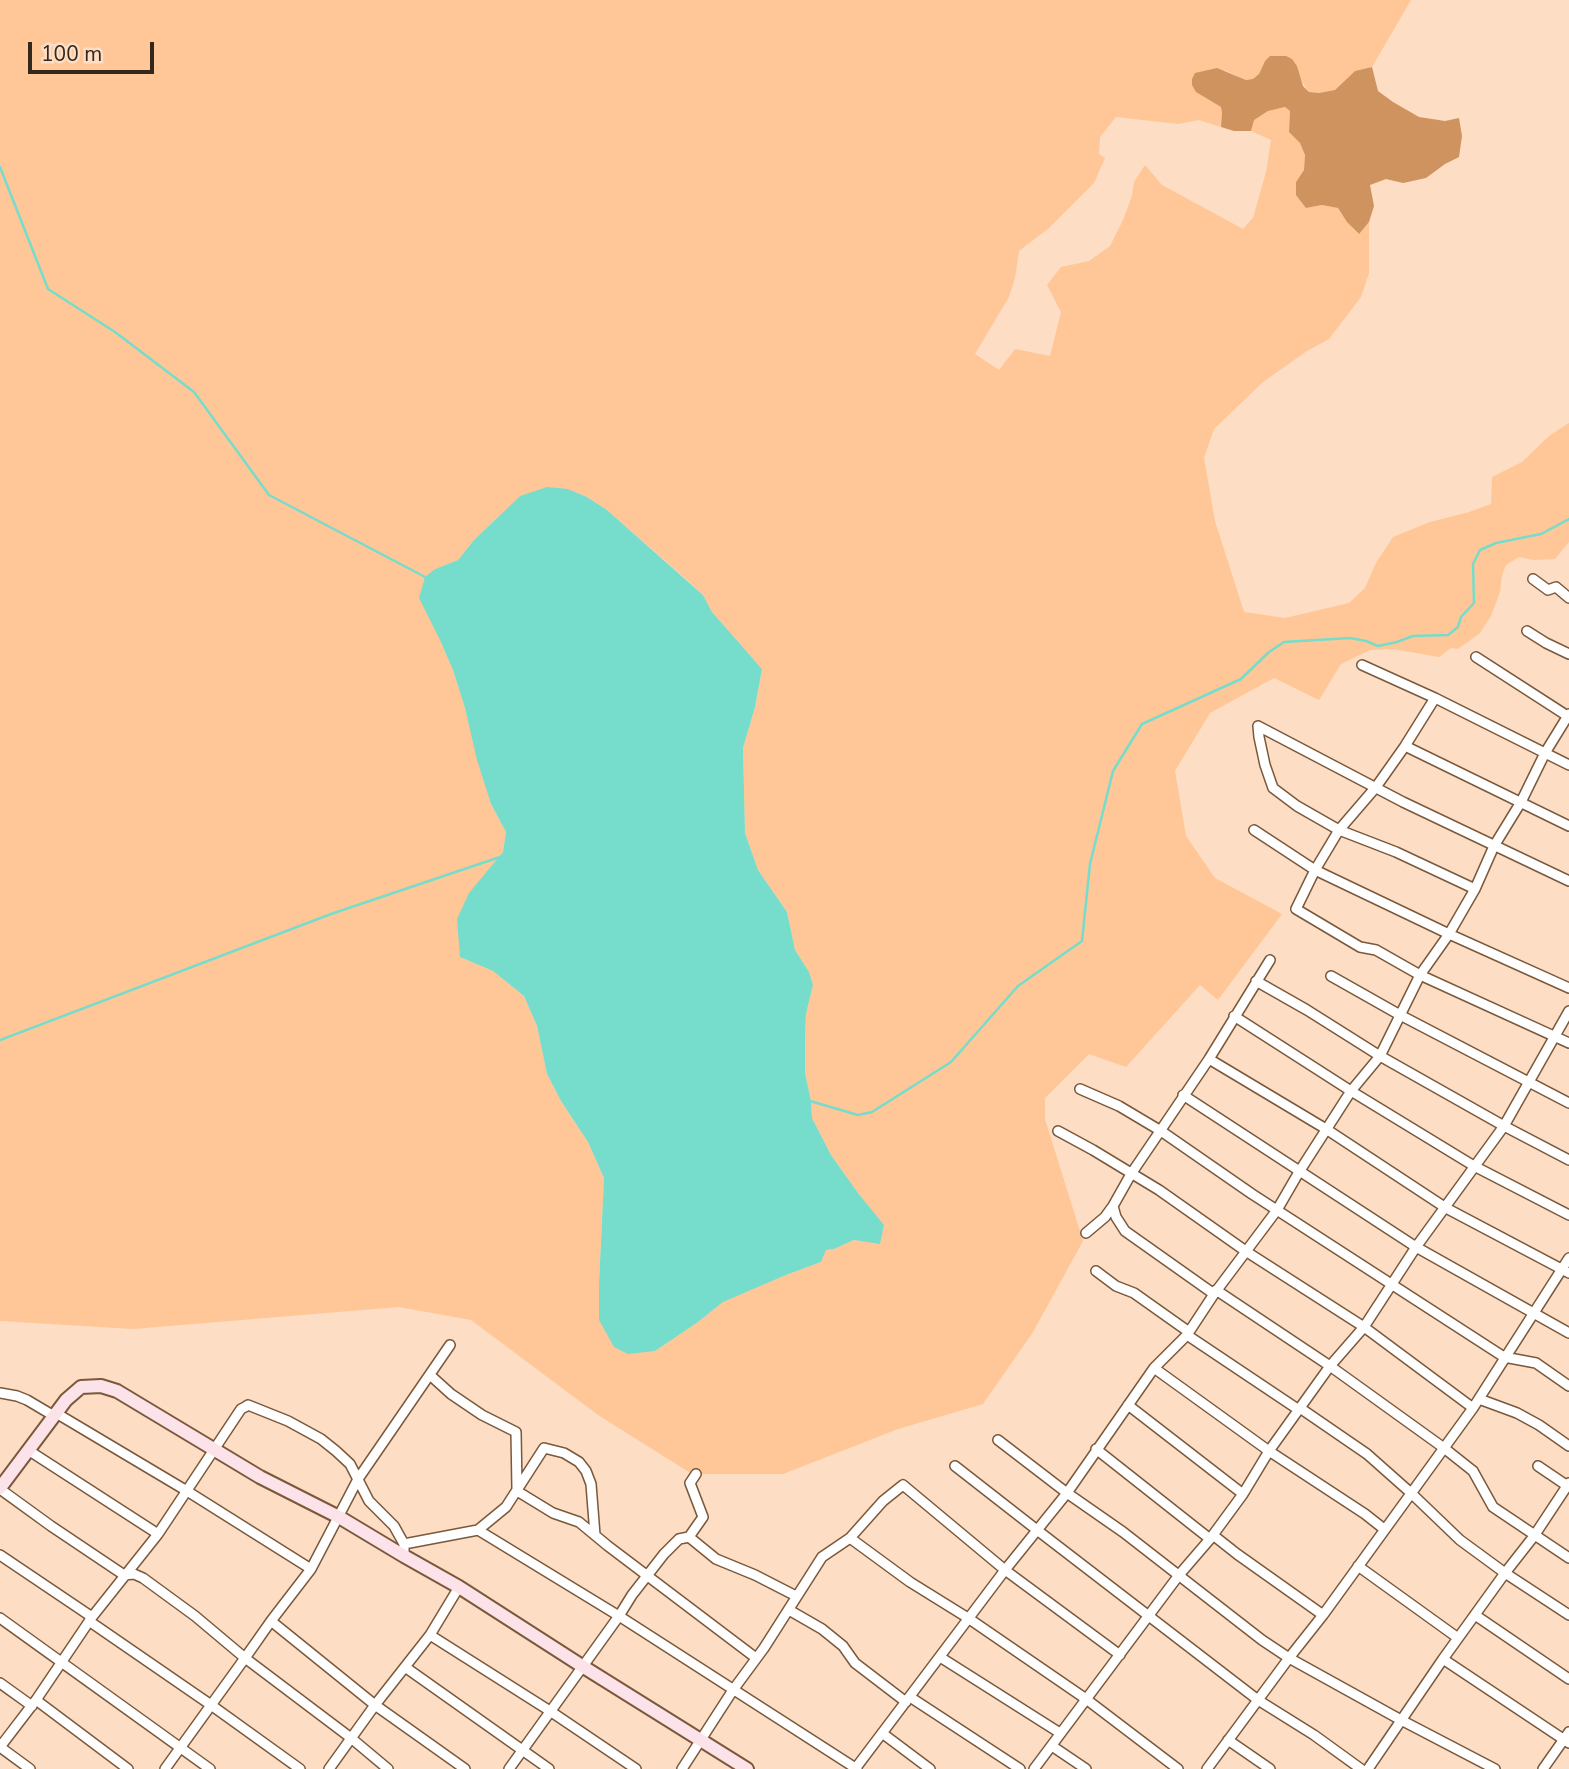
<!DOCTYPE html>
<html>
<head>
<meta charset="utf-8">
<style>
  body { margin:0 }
  #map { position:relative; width:1569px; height:1769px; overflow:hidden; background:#fdddc3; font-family:"Nunito Sans",sans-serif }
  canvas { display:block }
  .scale { position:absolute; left:28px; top:42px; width:126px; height:32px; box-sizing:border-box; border:4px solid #36271b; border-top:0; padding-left:9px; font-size:21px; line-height:24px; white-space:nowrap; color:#36271b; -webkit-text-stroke:5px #fdddc3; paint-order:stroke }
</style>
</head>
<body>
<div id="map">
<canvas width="1569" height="1769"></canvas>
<div class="scale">100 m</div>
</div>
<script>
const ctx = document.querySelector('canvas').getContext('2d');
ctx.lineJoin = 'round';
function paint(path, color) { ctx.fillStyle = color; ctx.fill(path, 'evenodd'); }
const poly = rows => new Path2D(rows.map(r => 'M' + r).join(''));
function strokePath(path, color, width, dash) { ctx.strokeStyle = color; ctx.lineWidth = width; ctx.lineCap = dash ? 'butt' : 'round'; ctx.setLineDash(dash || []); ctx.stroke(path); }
paint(poly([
  [0,0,1411,0,1372,67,1355,71,1335,90,1319,93,1309,92,1300,79,1297,66,1265,61,1259,74,1253,79,1246,80,1224,70,1203,96,1221,107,1222,113,1221,127,1199,120,1178,124,1116,117,1100,137,1099,154,1105,158,1094,183,1049,228,1019,251,1015,278,1009,297,975,354,999,370,1015,349,1050,356,1061,312,1047,285,1061,267,1089,261,1110,246,1123,220,1132,196,1134,182,1145,165,1162,185,1243,229,1253,218,1266,172,1271,140,1251,131,1253,120,1268,111,1285,107,1290,111,1289,132,1300,143,1305,155,1304,170,1296,182,1306,208,1322,205,1338,208,1347,222,1358,234,1369,222,1369,273,1361,297,1329,339,1307,351,1263,382,1214,429,1204,458,1215,521,1244,612,1285,618,1349,603,1365,588,1376,563,1393,537,1430,522,1469,512,1491,504,1492,477,1522,462,1549,436,1569,423,1569,542,1555,559,1533,560,1519,557,1506,565,1502,575,1500,592,1491,616,1480,633,1458,649,1451,648,1439,657,1393,649,1370,650,1341,664,1319,700,1274,678,1210,713,1175,771,1186,836,1215,878,1282,914,1218,1000,1200,985,1126,1067,1089,1054,1045,1098,1045,1119,1083,1241,1033,1332,983,1404,898,1429,783,1474,692,1474,598,1415,471,1320,399,1307,133,1329,0,1321],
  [568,489,587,497,607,510,686,579,703,595,712,612,762,669,755,707,743,748,745,833,758,870,787,912,795,950,809,972,813,985,806,1014,805,1036,805,1073,811,1101,812,1118,831,1155,858,1193,884,1226,879,1243,854,1240,834,1249,826,1250,821,1262,786,1275,723,1302,698,1322,655,1351,599,1320,599,1284,604,1178,588,1142,561,1101,547,1074,537,1026,524,996,493,971,460,957,492,866,503,852,506,832,491,804,465,708,453,670,440,640,435,569,458,560,474,540,520,496]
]), '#ffc797');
paint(poly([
  [1270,56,1286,56,1292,59,1297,66,1303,86,1309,92,1319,93,1335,90,1355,71,1372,67,1378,91,1393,102,1419,117,1445,121,1459,118,1462,136,1459,157,1445,164,1426,178,1403,183,1386,179,1370,185,1374,206,1369,222,1359,234,1347,222,1338,208,1322,205,1306,208,1296,195,1296,182,1304,170,1305,155,1300,143,1289,132,1290,111,1285,107,1268,111,1254,120,1251,131,1234,131,1221,127,1222,113,1221,107,1196,92,1192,85,1192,79,1195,73,1217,68,1246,80,1253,79,1259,74,1265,61]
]), '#ce935e');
paint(poly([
  [547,487,568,489,587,497,607,510,703,595,712,612,762,669,755,707,743,748,745,833,758,870,787,912,795,950,809,972,813,985,806,1014,805,1036,805,1073,811,1101,812,1118,831,1155,858,1193,884,1225,880,1244,854,1240,834,1249,826,1250,821,1262,786,1275,723,1302,698,1322,655,1351,628,1354,614,1347,599,1320,599,1284,604,1178,588,1142,561,1101,547,1074,537,1026,524,996,493,971,460,957,457,919,469,893,503,852,506,832,491,804,477,760,465,708,453,670,440,640,419,598,425,577,435,569,458,560,474,540,520,496]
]), '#76dccb');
strokePath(poly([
  [0,167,48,289,115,332,194,392,269,495,427,578],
  [0,1040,331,914,500,857],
  [810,1101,858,1115,872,1112,951,1062,1018,986,1082,941,1090,864,1113,771,1142,724,1241,679,1269,652,1284,642,1350,638,1366,641,1378,646,1397,642,1413,636,1448,635,1458,627,1461,617,1474,603,1473,564,1480,550,1496,543,1541,534,1569,519]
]), '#76dccb', 2.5);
const street = poly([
  [1533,579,1548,590,1556,587,1569,598],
  [1527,631,1546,643,1569,654],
  [1476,657,1569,717],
  [1362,665,1435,698],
  [1258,726,1403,802,1569,881],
  [1258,726,1259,737,1265,765,1273,788,1297,806,1339,830,1396,852,1475,889],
  [1405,746,1569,826],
  [1569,765,1435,698,1405,746,1376,787,1339,830,1315,870,1449,934,1569,988],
  [1254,830,1315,870,1296,909,1360,947,1376,950,1420,975,1569,1043],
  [1331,976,1400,1015,1569,1103],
  [1256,981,1307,1010,1380,1056,1504,1126,1569,1160],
  [1234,1016,1351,1091,1474,1166,1569,1215],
  [1209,1059,1326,1129,1446,1208,1569,1273],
  [1080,1089,1119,1106,1161,1131,1252,1194,1504,1357,1536,1363,1569,1386],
  [1183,1095,1416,1247,1569,1333],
  [1058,1131,1093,1150,1159,1190,1247,1252,1364,1327,1473,1408],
  [1086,1233,1105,1217,1113,1206],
  [1096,1271,1116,1286,1134,1293,1189,1332],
  [1216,1290,1330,1366,1444,1448,1473,1471,1493,1507,1569,1558],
  [1214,1294,1125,1231,1116,1217,1113,1206,1131,1174,1209,1059,1270,960],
  [1187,1335,1299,1410],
  [1154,1368,1269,1451,1365,1514,1384,1529],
  [430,1375,451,1394,482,1415,516,1432,517,1489],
  [0,1393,17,1396,27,1400,54,1416],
  [1479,1399,1517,1413,1539,1425,1569,1446],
  [1128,1405,1243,1494],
  [1300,1408,1367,1454,1411,1493,1460,1540,1505,1573,1569,1615],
  [56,1413,187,1491,311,1569],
  [998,1440,1067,1493,1123,1532,1262,1640,1289,1658,1401,1720,1495,1769],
  [1096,1449,1210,1539],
  [28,1450,158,1534],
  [955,1466,1037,1530,1258,1700,1314,1735,1361,1769],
  [1538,1466,1569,1487],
  [0,1489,51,1526,124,1575,134,1574,143,1578,195,1616,245,1658,351,1738,388,1769],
  [517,1491,553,1513,579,1522,608,1546,756,1658],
  [478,1530,619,1616,857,1769],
  [1213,1535,1237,1554,1323,1615],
  [689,1537,716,1559,755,1575,796,1596],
  [850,1538,910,1582,968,1618,1086,1699,1178,1769],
  [404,1544,478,1530,506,1507,544,1448,564,1453,579,1462,586,1471,591,1484,595,1535],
  [0,1555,92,1617],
  [1358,1566,1458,1638],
  [789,1610,822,1629,843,1646,855,1663,906,1702],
  [1475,1615,1569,1679],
  [0,1618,210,1769],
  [89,1621,211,1705,300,1769],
  [271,1621,375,1705,465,1769],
  [430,1635,550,1711,636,1769],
  [940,1657,1060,1733],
  [1443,1659,1569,1743],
  [405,1667,549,1769],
  [0,1683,32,1706],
  [910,1697,1020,1769],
  [36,1700,128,1769],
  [882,1733,930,1769],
  [1228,1740,1270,1769],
  [1052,1746,1086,1769],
  [0,1747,36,1700,92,1617,158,1534,241,1409,245,1407,248,1405,288,1421,321,1439,336,1451,350,1464,369,1501,394,1526,404,1544,404,1556],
  [0,1747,30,1769],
  [165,1769,245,1658,271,1621,311,1569,358,1479,450,1345],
  [329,1769,375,1705,430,1635,459,1587],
  [509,1769,619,1616,632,1595,664,1554,679,1539,689,1537,703,1517,690,1483,696,1474],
  [682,1769,733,1690,764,1648,822,1557,850,1538,883,1501,903,1485,1005,1570,1120,1655],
  [855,1769,1005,1570,1067,1493,1154,1368,1187,1335,1214,1294,1277,1210,1299,1172,1351,1091,1380,1056,1420,975,1449,934,1475,889,1494,846,1521,802,1545,753,1569,714],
  [1034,1769,1179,1575,1210,1539,1243,1494,1269,1451,1330,1366,1364,1327,1416,1247,1504,1126,1569,1011],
  [1207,1769,1289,1658,1323,1615,1473,1408,1569,1258],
  [1368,1769,1443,1659,1505,1573,1534,1536,1569,1483],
  [1543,1769,1569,1732]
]);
const secondary = poly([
  [0,1488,66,1400,81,1387,101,1386,117,1391,260,1477,339,1517,404,1556,459,1587,582,1666,747,1769]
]);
strokePath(street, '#7a583b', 12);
strokePath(secondary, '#7a583b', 16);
strokePath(street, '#fff', 9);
strokePath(secondary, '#fce2e9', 12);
</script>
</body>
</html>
